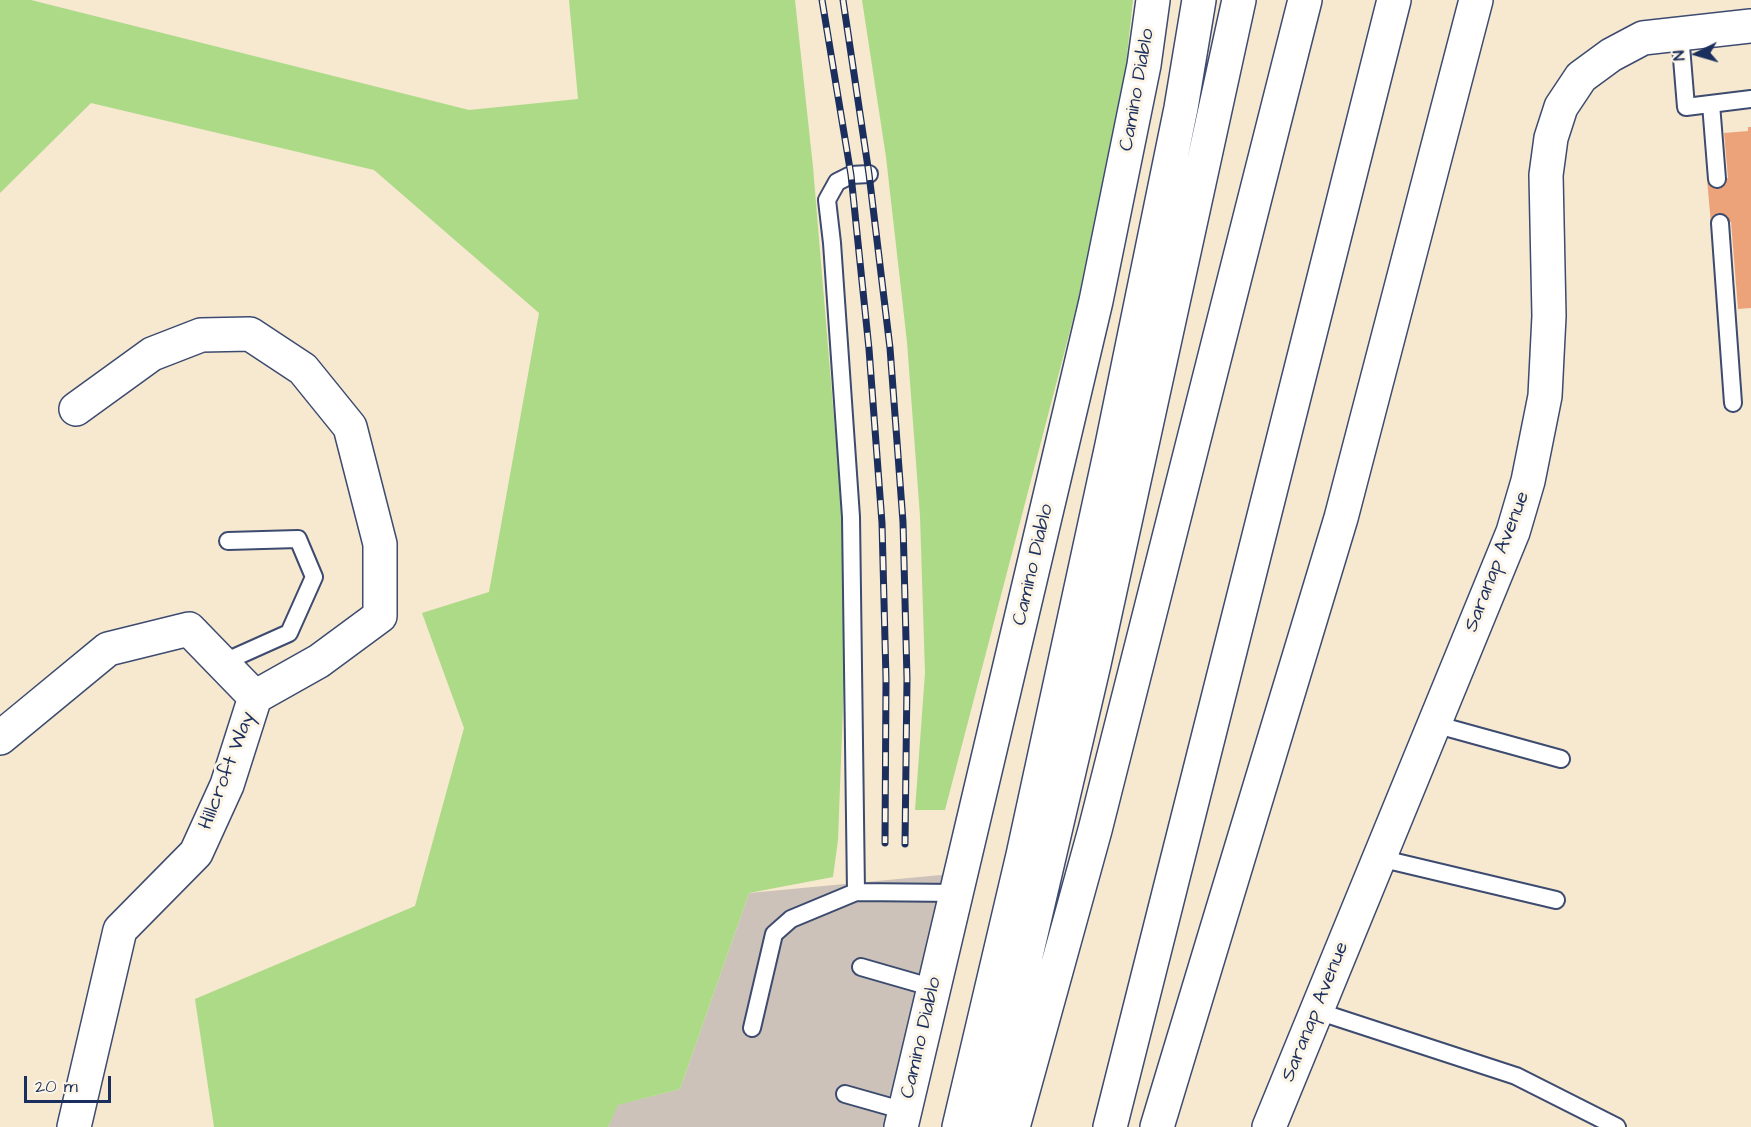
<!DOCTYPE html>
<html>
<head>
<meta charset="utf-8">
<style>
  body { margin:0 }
  #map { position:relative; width:1751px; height:1127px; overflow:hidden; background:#f7e8d0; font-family:"Architects Daughter",sans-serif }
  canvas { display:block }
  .north { position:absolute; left:1667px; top:24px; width:60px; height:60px; -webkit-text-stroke:4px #fcf5e5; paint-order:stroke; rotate:265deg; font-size:16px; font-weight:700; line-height:24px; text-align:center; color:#1b2f5e }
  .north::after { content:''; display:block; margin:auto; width:21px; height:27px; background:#1b2f5e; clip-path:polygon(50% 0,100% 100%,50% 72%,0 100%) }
  .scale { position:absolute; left:24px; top:1076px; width:87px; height:27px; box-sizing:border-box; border:3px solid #1b2f5e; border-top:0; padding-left:8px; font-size:18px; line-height:21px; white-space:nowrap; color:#1b2f5e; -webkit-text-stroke:4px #fcf5e5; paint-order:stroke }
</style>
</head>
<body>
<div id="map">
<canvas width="1751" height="1127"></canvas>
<div class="north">N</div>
<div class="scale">20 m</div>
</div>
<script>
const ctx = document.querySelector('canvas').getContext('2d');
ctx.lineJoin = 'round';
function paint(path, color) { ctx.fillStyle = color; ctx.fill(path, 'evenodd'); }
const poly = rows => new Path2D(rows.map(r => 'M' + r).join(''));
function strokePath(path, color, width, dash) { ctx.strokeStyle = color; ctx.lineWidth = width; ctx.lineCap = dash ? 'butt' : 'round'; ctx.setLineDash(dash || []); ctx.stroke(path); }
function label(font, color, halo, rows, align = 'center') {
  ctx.font = font + ' "Architects Daughter",sans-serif'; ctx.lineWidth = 6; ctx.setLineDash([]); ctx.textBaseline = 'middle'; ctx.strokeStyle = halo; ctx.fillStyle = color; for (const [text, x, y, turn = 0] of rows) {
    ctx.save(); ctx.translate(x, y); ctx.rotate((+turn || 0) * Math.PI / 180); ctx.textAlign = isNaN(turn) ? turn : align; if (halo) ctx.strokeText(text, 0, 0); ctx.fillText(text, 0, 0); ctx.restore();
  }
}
paint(poly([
  [962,873,901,1127,608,1127,617,1105,680,1089,749,893]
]), '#ccc2b9');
paint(poly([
  [0,0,31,0,469,110,578,99,569,0,795,0,813,167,843,526,844,680,838,840,833,877,749,893,680,1089,618,1105,608,1127,214,1127,195,999,415,906,464,728,422,613,489,592,539,313,374,170,91,103,0,193],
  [862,0,1133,0,1126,64,1078,300,945,810,915,810,925,673,920,516,907,342,886,157]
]), '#acda87');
paint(poly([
  [1748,127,1751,127,1751,308,1738,309,1731,222,1711,224,1707,179,1728,178,1724,133,1748,131]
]), '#eda37a');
const service = poly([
  [1680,34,1686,107,1751,99],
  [1711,104,1717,179],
  [1720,223,1733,403],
  [222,663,289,633,314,577,298,539,228,541],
  [1434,724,1561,759],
  [1379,858,1556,900],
  [856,892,851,517,832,243,827,200,837,182,851,175,869,174],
  [861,967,934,988],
  [1317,1011,1516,1076,1617,1127],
  [752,1028,774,934,791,919,856,892,957,893],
  [845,1094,905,1111]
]);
const minor = poly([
  [76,409,152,354,201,335,250,334,303,369,350,427,380,544,380,616,319,661,255,697],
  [0,738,108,649,189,629,255,697,227,785,196,853,120,930,74,1127],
  [1269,1127,1513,532,1528,481,1545,396,1549,316,1546,175,1551,138,1561,107,1581,77,1611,55,1643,38,1751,26]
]);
const tertiary = poly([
  [901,1127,1096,301,1144,65,1153,0]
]);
const motorway = poly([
  [959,1127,1023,855,1112,445,1181,108,1199,0],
  [986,1127,1094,664,1239,0],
  [1013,1127,1095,830,1305,0],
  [1110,1127,1394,0],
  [1157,1127,1341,518,1476,0]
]);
strokePath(service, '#3c4b6f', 20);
strokePath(minor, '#3c4b6f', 36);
strokePath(tertiary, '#3c4b6f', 36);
strokePath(motorway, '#3c4b6f', 36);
strokePath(service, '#fff', 16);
strokePath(minor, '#fff', 33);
strokePath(tertiary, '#fff', 33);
strokePath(motorway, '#fff', 33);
const rail = poly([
  [822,0,851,175,869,349,882,523,886,679,885,843],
  [843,0,869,174,890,348,903,522,907,679,905,844]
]);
strokePath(rail, '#1b2f5e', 7);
strokePath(rail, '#fcf5e5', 4.5, [14]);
label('20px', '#1b2f5e', '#fcf5e5', [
  ["Camino Diablo",1138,90,-80],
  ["Saranap Avenue",1498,562,-69],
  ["Camino Diablo",1034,565,-77],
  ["Hillcroft Way",228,771,-69],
  ["Saranap Avenue",1316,1012,-68],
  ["Camino Diablo",922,1038,-77]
]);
</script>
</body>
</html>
